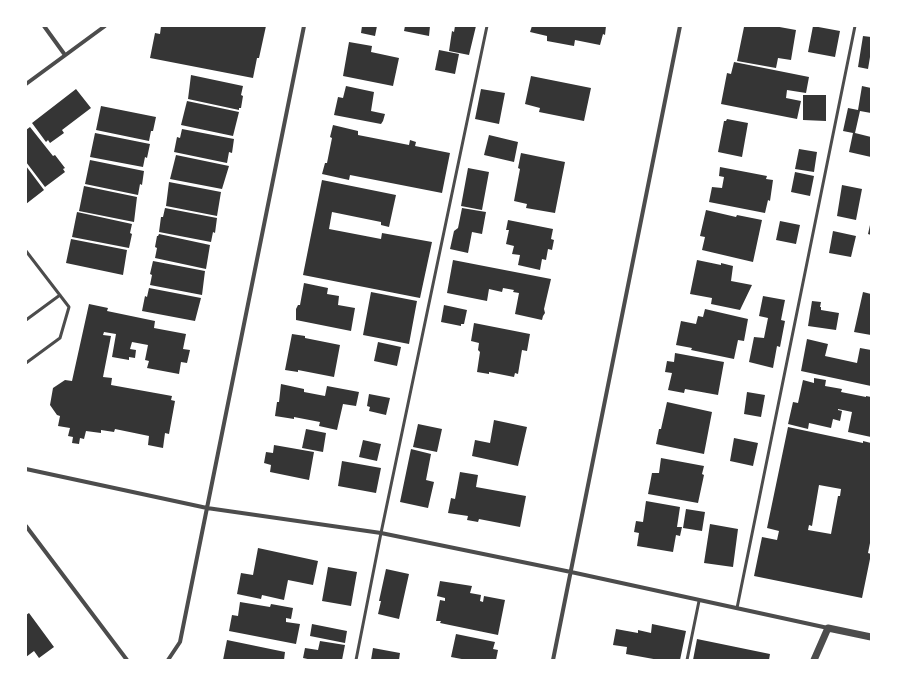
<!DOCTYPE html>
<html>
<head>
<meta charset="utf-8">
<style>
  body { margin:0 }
  #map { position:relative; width:897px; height:686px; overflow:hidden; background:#fff; font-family:"Source Serif 4",serif }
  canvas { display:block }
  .frame { position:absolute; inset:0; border:27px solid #fff; pointer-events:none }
</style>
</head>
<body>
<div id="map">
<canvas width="897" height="686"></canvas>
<div class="frame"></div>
</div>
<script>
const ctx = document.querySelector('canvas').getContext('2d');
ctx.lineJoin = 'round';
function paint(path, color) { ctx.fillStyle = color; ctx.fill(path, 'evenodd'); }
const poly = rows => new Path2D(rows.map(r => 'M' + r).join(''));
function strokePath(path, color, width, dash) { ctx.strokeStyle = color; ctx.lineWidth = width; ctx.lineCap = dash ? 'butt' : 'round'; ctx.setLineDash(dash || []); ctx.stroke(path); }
paint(poly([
  [161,26,266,26,259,58,257,58,253,78,150,58,155,33,160,34],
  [362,26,377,26,375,36,361,33],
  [405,26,430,26,429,36,404,31],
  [455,26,476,26,469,55,449,51,452,31,454,32],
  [532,26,606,26,605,35,603,34,600,45,575,40,574,46,547,41,547,36,530,32],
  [745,26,774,26,796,30,791,60,778,58,776,68,737,61,744,27],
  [813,26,840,31,835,57,808,52],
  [863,36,871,37,871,57,870,57,868,69,858,67],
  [349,42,372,46,371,52,399,58,393,86,343,76],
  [439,50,459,54,455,74,435,70],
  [734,62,809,77,806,93,787,90,786,98,801,101,797,119,721,104,727,73,731,74],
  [191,75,243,86,241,95,243,96,241,108,239,108,239,110,188,99],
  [531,76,591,88,584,121,539,112,540,108,525,104],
  [346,86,374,92,371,111,385,114,383,121,381,124,334,115,338,97,343,98],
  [862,86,871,88,871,113,860,111,855,133,871,137,871,157,849,152,853,133,843,131,848,108,858,110],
  [76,89,91,108,62,130,64,133,50,143,48,140,46,142,32,123],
  [481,89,505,93,499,124,475,119],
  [803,95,826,95,826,121,803,120],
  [187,101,239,112,233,136,181,125],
  [101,106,156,117,153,131,151,131,149,141,96,130],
  [727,119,748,123,742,157,718,152,724,121,726,121],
  [333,125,358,131,358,135,409,145,410,140,416,142,415,146,450,153,442,193,350,175,349,180,322,174,325,163,327,163,332,138,330,137],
  [30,127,53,156,55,155,65,168,63,169,65,172,45,187,26,162,26,130],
  [182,129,234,139,232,153,229,152,227,163,174,152,177,137,180,138],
  [95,133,150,144,147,158,145,157,143,167,90,157],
  [489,135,518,142,514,162,484,155],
  [799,149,817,152,814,172,795,169],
  [521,153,565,162,555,213,526,208,527,204,514,201,520,169,518,168],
  [176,155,229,166,222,189,170,179],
  [90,160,144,171,142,185,140,184,138,195,85,184],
  [26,166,44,190,26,204],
  [720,167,767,176,766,179,773,180,770,201,768,200,765,213,709,202,712,187,722,188,724,177,719,176],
  [468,168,489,172,482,210,461,206],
  [795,172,814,176,810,196,791,192],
  [322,180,396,195,389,227,381,225,381,222,332,212,329,229,381,239,382,233,432,242,420,298,303,275],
  [169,182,221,192,217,216,166,206],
  [842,185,862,189,856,220,837,216],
  [84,186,137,197,134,222,79,211],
  [165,208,217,218,215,233,213,232,211,242,159,232,161,217,163,217],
  [462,208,486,212,482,234,472,232,468,253,450,249,454,231,458,228],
  [706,210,736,217,737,215,762,220,753,262,702,250,705,237,700,236],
  [77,212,132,224,130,233,132,234,129,248,72,237],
  [508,220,553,229,551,239,554,240,552,250,548,249,546,260,542,259,540,270,518,265,520,255,512,254,514,246,506,244,509,230,506,230],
  [780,221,800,225,796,244,776,240],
  [870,225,871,225,871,235,868,234],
  [833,231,856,236,851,257,829,253],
  [159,234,210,245,206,269,155,258,157,248,155,247,157,236,158,236],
  [71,239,127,250,123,275,66,263],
  [453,260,551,279,544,309,545,313,543,316,542,320,515,314,519,293,513,292,514,290,503,288,502,292,489,289,487,301,447,293],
  [697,260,721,265,721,263,733,266,731,281,752,285,740,310,711,304,712,298,690,294],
  [153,261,205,271,202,295,150,285,152,275,150,274],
  [304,283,328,288,327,294,339,296,338,305,355,308,351,331,296,320,296,309,298,305,300,305],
  [149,288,201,298,195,321,142,311,145,296,147,297],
  [371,292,417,301,409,344,363,335],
  [863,292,871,294,871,335,854,332],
  [763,296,785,300,781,320,785,321,780,347,777,346,773,368,749,362,754,337,764,338,768,318,759,316],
  [812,301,821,302,820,307,821,307,821,310,839,313,836,330,808,326],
  [89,304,108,308,107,311,155,321,154,328,186,334,183,349,190,350,187,363,181,362,179,374,147,368,149,361,145,360,148,345,132,342,130,349,136,350,135,358,129,357,129,360,112,357,116,334,104,332,103,335,111,336,103,377,112,378,111,385,172,396,171,400,175,401,169,434,165,433,163,448,148,445,149,436,115,429,114,432,101,430,101,433,86,431,84,439,80,438,79,444,72,443,73,437,68,436,70,428,58,426,60,416,57,415,50,405,53,388,65,380,72,381],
  [444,305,467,310,464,324,461,324,461,326,441,322],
  [705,309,748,319,744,341,738,340,734,359,691,350,692,348,676,345,681,321,696,324,698,316,703,317],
  [474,323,530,334,527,351,522,350,518,374,515,373,514,377,489,372,489,374,477,372,480,352,478,350,479,343,471,341],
  [292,334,305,336,305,338,340,345,334,377,298,370,298,372,285,370],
  [807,339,828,344,825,356,857,363,860,348,871,350,871,386,801,371],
  [378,342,401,347,397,366,374,361],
  [675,353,724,362,718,395,685,389,684,393,668,390,672,373,665,372,667,361,674,362],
  [814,378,826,380,825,386,842,389,841,392,866,397,866,396,871,397,871,437,848,432,852,412,838,409,838,410,842,411,840,421,833,419,831,428,809,423,808,429,788,424,793,402,798,403,803,380,814,383],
  [281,384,304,389,304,392,325,396,327,386,359,392,356,406,343,404,337,430,319,426,320,422,294,417,294,419,275,416,277,402,279,402],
  [747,392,765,395,761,417,744,414],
  [369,394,390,398,386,415,369,411,370,407,367,406],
  [667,402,712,412,704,454,656,444,659,429,661,429],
  [494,420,527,427,518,466,472,456,475,440,490,443],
  [418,424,442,429,437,452,413,447],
  [788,427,863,443,863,441,871,443,871,538,868,553,871,554,862,598,754,576,762,537,777,540,779,531,767,528],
  [819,485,841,489,840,496,838,496,831,534,808,530,809,525,812,526],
  [306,429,326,433,323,452,302,448],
  [734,438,758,443,753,466,730,461],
  [363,440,381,444,377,461,359,457],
  [274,445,314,452,309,480,270,472,271,465,264,463,266,452,273,453],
  [411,449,431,454,426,480,434,482,428,508,400,502],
  [661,458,704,466,702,474,704,475,698,503,648,494,652,473,659,473],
  [342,461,381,468,376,493,338,486],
  [460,472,478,475,476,487,526,496,520,527,479,519,478,522,467,520,468,516,448,513,451,498,455,499],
  [646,501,680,507,677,527,682,527,680,536,676,535,673,552,637,546,639,533,634,532,636,521,643,522],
  [686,509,705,512,702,531,683,528],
  [710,524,738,529,733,567,704,563],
  [258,548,318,561,313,585,288,580,284,600,262,595,261,599,237,594,241,573,253,575],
  [328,567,357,572,351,606,322,601],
  [386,569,409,574,399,619,378,614,381,601,379,601],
  [440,581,472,586,470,593,481,595,480,601,483,602,484,596,505,600,498,635,440,623,441,621,436,621,440,600,445,601,445,598,437,596],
  [240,602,270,607,271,604,293,608,291,619,286,618,286,622,300,624,296,644,229,631,232,615,238,616],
  [29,613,54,647,39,658,34,651,26,657,26,615],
  [312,624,347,631,345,643,310,636],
  [652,624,686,631,680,660,659,660,626,654,627,647,613,645,616,629,638,633,638,630,651,633],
  [456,634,495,642,493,649,498,650,496,660,467,660,451,657],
  [697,639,770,654,769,660,693,660],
  [227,640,285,652,284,660,223,660],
  [320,641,345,645,342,660,312,660,303,658,305,648,318,650],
  [373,648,400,653,399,660,371,660]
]), '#353535');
strokePath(poly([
  [26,251,69,307,60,338,26,363],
  [26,320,60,295],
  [737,608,855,26],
  [356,660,381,533,487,26],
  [687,660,699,601]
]), '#4c4c4c', 3);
strokePath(poly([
  [44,26,65,55],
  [26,84,105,26],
  [26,469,207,508,381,533,571,572,828,628],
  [26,526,127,660],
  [168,660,180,642,304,26],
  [553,660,680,26]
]), '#4c4c4c', 4);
strokePath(poly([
  [814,660,828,628,871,637]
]), '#4c4c4c', 7);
</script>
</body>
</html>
